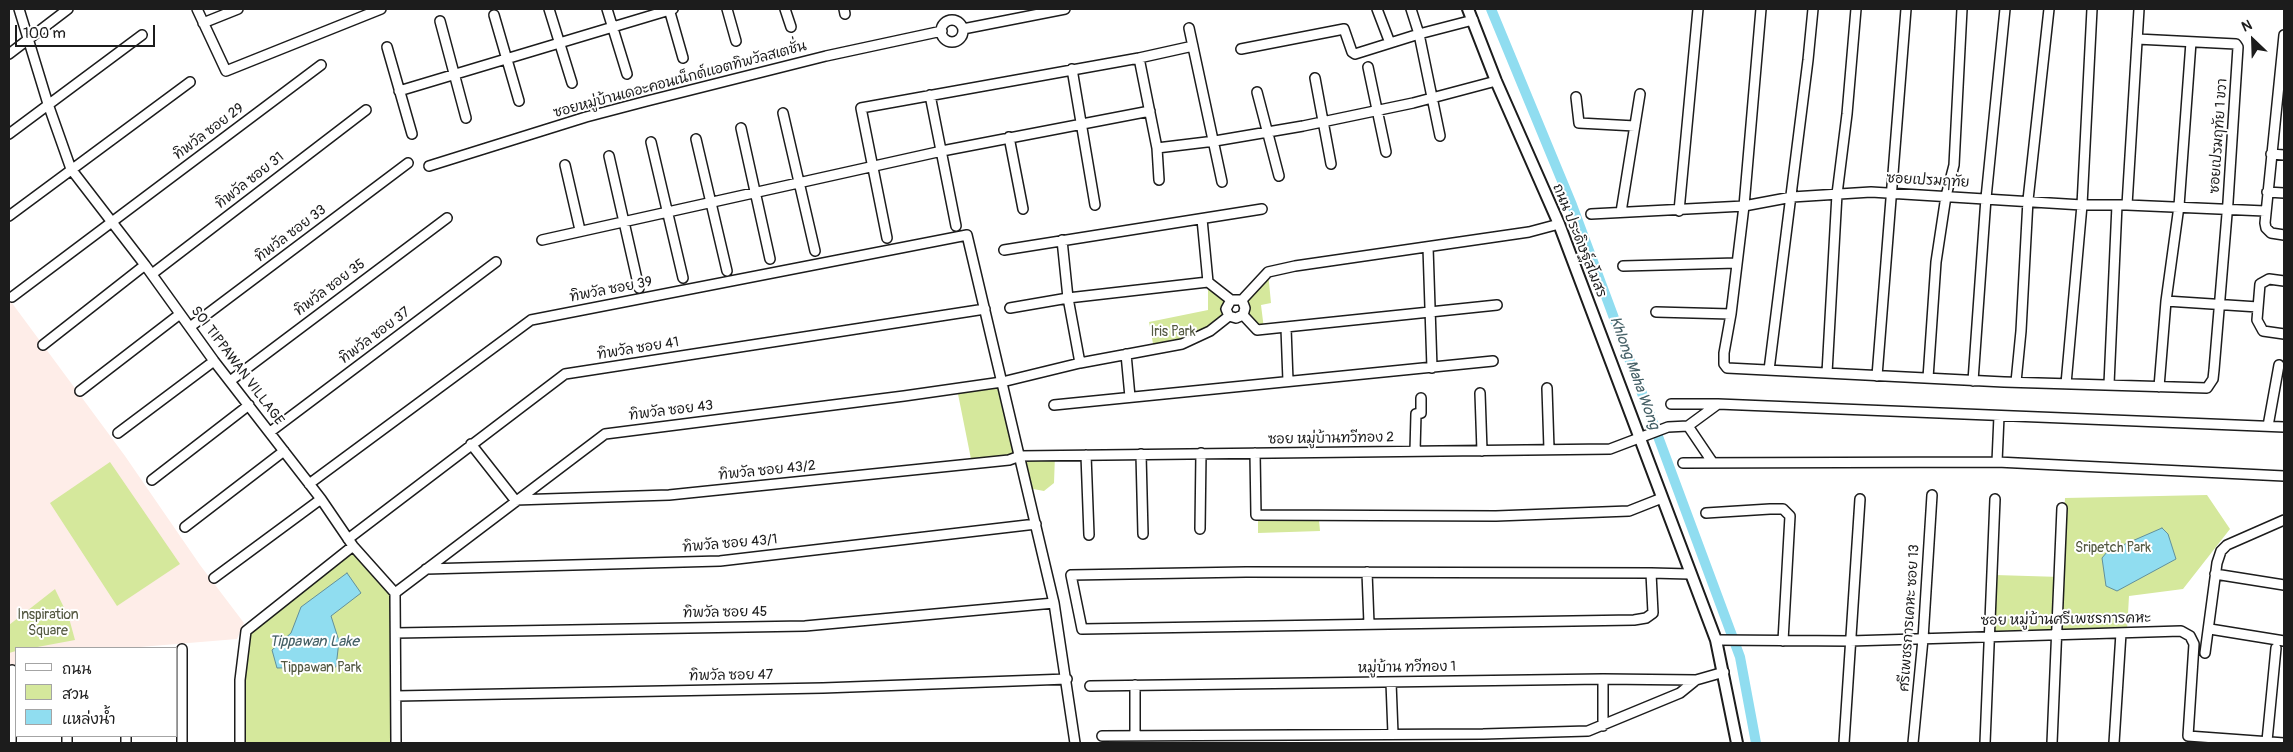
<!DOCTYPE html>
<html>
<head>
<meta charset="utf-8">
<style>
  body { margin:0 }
  #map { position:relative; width:2293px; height:752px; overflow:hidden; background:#fff; font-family:Pangolin,"Playpen Sans Thai",sans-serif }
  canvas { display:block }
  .frame { position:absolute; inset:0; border:10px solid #1c1c1c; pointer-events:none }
  .legend { position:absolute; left:15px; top:647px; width:162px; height:90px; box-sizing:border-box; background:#fff; border:1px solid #a4a4a4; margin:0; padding:6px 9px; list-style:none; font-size:15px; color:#1c1c1c }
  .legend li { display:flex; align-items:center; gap:10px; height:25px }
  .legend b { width:25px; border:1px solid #a4a4a4 }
  .north { position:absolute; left:2228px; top:15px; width:50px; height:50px; -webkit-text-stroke:4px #fff; paint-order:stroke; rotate:336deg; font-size:14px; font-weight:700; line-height:20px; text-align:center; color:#1c1c1c }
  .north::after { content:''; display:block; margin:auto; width:18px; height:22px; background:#1c1c1c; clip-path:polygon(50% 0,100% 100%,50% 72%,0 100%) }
  .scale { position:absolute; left:15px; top:25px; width:140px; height:22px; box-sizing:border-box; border:2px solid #1c1c1c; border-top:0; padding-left:6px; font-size:15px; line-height:18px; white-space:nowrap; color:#1c1c1c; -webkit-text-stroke:4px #fff; paint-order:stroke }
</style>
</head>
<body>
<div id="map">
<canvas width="2293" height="752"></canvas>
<div class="frame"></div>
<ul class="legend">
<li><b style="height:6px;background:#fff"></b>ถนน</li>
<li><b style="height:14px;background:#d5e89c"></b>สวน</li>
<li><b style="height:14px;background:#90ddf0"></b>แหล่งน้ำ</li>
</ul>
<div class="north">N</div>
<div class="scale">100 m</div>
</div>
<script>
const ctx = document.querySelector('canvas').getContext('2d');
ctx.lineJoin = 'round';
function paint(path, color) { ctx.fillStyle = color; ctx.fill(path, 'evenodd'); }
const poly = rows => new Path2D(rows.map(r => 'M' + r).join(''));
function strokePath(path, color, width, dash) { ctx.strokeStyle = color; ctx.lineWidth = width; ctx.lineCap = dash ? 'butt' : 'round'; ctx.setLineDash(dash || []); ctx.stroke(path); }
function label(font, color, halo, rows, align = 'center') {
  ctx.font = font + ' Pangolin,"Playpen Sans Thai",sans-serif'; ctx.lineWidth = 4; ctx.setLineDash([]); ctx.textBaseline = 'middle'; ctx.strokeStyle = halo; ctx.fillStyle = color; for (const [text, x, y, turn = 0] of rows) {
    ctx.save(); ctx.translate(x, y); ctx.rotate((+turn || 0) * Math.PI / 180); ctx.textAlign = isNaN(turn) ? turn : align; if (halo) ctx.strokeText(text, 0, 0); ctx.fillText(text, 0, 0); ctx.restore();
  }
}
paint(poly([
  [9,299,125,456,200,565,244,623,237,639,128,648,16,648,16,669,9,671]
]), '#feede8');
paint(poly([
  [1268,272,1271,303,1261,305,1264,329,1243,315,1242,300],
  [1208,282,1231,300,1229,316,1210,331,1154,349,1149,322,1208,310],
  [1002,382,1020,456,1055,455,1054,483,1044,491,1028,488,1020,456,972,464,957,389],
  [110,462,180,564,117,606,50,503],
  [2207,495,2230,529,2183,589,2129,596,2127,631,1991,636,1995,575,2061,577,2065,498],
  [1258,518,1319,520,1320,531,1258,533],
  [353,546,395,593,396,743,243,743,246,631],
  [55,589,69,618,75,640,32,648,16,648,16,651,9,653,9,625]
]), '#d5e89c');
const water = poly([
  [2162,528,2168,534,2176,559,2117,591,2106,586,2102,558,2107,552,2162,528],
  [347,573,361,593,331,616,339,641,336,667,277,668,272,650,291,633,301,607,347,573]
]);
paint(water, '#90ddf0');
strokePath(water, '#62909b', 1);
strokePath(poly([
  [1491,9,1572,205,1740,657,1756,743]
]), '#90ddf0', 10);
const minor = poly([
  [19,9,48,104,71,169,145,265,214,361,321,499,353,546,395,593,396,743],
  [197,9,226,71,381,9],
  [549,9,572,83],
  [607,9,627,74],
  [669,9,683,58],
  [727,9,736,41],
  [785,9,791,27],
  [844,9,845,14],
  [1377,9,1390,43],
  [1411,9,1419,34,1440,136],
  [1761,9,1744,206,1731,314,1724,353,1724,364,1727,368,2004,382,2207,388,2213,379,2214,370,2228,202,2238,47,2236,44,2137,39],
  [494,15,519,101],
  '941 31a11 11 0 1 1 22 0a11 11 0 1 1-22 0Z',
  [440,21,466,118],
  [203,23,238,9],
  [1189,28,1222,182],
  [963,29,1065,9],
  [2284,35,2265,223,2266,228,2271,233,2284,235],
  [387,47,412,134],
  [1241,49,1344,29,1352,52,1355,54,1419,34,1473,20],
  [9,54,68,9],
  [1139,58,1157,148,1159,180],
  [1368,67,1386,152],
  [1072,69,1095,205],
  [1315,78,1331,164],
  [399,91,673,9],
  [1257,92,1279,176],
  [930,95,956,226],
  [1576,97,1579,123,1635,126],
  [783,113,815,251],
  [741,128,770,259],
  [9,134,142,35],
  [1009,137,1023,209],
  [696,139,727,271],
  [651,142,683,278],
  [1157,148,1215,141,1303,126,1413,103,1496,81],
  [2271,154,2284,155],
  [609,156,639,288],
  [565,165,580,230],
  [429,166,586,117,647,101,826,56,942,31],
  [2267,192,2284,193],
  [2127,205,2139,9],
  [1679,211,1698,9],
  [1621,212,1640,94],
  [1591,214,1744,206,1792,197,1871,192,2082,205,2127,205,2265,211],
  [9,216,190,82],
  [1202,219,1208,282,1231,300,1242,300,1245,308,1243,315,1236,318,1229,316,1226,309,1231,300],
  [887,238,861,108,1139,58,1193,46],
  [542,240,942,151,1150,111],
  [1062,240,1068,298,1080,363],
  [1428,247,1432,368],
  [1004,250,1262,209],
  [1623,266,1737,263],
  [152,274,366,110],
  [2284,281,2269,279,2260,284,2257,320,2263,331,2284,334],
  [12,297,321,65],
  [1242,300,1268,272,1295,266,1529,232,1559,224],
  [2166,301,2258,307],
  [1010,308,1068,298,1208,282],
  [1656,312,1731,314],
  [1243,315,1257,330,1497,305],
  [190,327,408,163],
  [1286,328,1288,381],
  [43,345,145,265],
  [1126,354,1130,397],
  [1769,370,1808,60,1813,9],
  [1827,373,1837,194,1847,114,1856,9],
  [1877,376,1906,9],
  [1928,378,1936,262,1946,196,1954,165,1962,9],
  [230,381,447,218],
  [1973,381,1986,198,2005,9],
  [2016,382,2021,331,2028,200,2049,9],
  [2066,384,2082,205,2092,9],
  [2109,384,2117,205],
  [2159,387,2166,301,2179,206,2191,42],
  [1547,388,1549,449],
  [80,391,180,314],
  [1480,393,1482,451],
  [1671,404,1718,404],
  [1054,405,1493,361],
  [1688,426,1713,463],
  [2268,426,2279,365],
  [270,432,496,262],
  [118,433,214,361],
  [471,444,515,500,669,495,1009,460,1020,456,1610,449,1668,427,1688,426,1718,404,2284,427],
  [1415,451,1416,414,1421,413,1421,398],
  [1255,453,1256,515,1496,516,1629,511,1662,498],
  [1141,454,1143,534],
  [1086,455,1089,535],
  [1997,462,1999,416],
  [1683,463,1997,462,2284,476],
  [152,480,249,405],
  [309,484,531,320,967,235,1054,603,1075,743],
  [1706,513,1770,509,1783,509,1790,516,1783,641],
  [185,527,284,451],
  [1200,529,1201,453],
  [348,539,565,374,985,309],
  [426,569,720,561,1036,524],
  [1367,572,1369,624],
  [1651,573,1653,613,1646,618,1634,620,1082,629,1071,575,1246,572,1651,573,1690,574],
  [2215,574,2284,585],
  [214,578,321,499],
  [395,593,605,434,904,396,1002,382,1080,363,1182,344,1210,331,1229,316],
  [2210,629,2284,641],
  [396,633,805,626,1054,603],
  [1716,640,1850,641,2181,631,2190,636,2194,644,2188,736,2284,743],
  [2205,653,2217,563,2221,551,2227,545,2284,520],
  [1391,682,1393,734],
  [1090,686,1603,679,1696,680,1724,672],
  [396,696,823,688,1067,679],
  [1603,726,1603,679],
  [67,736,67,743],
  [126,736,126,743],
  [1102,736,1483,734,1588,731,1680,693,1696,680],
  [1135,736,1135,685],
  [2267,741,2276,648],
  [11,743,12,670],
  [182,743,182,649],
  [240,743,240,680,246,631,353,546],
  [1844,743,1860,499],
  [1913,743,1923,639,1932,495],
  [1985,743,1995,499],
  [2052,743,2062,508],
  [2114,743,2121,633]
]);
const tertiary = poly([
  [1468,9,1496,81,1559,224,1716,640,1737,743]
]);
strokePath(minor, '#1c1c1c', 12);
strokePath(tertiary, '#1c1c1c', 14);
strokePath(minor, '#fff', 9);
strokePath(tertiary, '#fff', 10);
label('14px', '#1c1c1c', '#fff', [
  ["ซอยหมู่บ้านเดอะคอนเน็กต์แอตทิพวัลสเตชั่น",680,80,-15],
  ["ทิพวัล ซอย 29",209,132,-37],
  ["ซอยเปรมฤทัย 1 ขวา",2219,136,-86],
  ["ทิพวัล ซอย 31",250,181,-38],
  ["ซอยเปรมฤทัย",1928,181,3],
  ["ทิพวัล ซอย 33",291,234,-37],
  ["ถนน ประดิษฐ์สโมสร",1579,241,68],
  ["ทิพวัล ซอย 35",330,288,-37],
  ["ทิพวัล ซอย 39",611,290,-11],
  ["ทิพวัล ซอย 37",375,336,-37],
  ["ทิพวัล ซอย 41",638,349,-9],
  ["SOI TIPPAWAN VILLAGE",237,366,53],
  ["ทิพวัล ซอย 43",671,411,-7],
  ["ซอย หมู่บ้านทวีทอง 2",1331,439,-1],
  ["ทิพวัล ซอย 43/2",767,471,-6],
  ["ทิพวัล ซอย 43/1",730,544,-5],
  ["ทิพวัล ซอย 45",725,613,-1],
  ["ศรีเพชรการเคหะ ซอย 13",1910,618,-86],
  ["ซอย หมู่บ้านศรีเพชรการคหะ",2066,620,-1],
  ["หมู่บ้าน ทวีทอง 1",1407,668,-1],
  ["ทิพวัล ซอย 47",731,676,-1]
]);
label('14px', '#545942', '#fff', [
  ["Iris Park",1173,332],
  ["Sripetch Park",2113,548],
  ["Inspiration",48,615],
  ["Square",48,631],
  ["Tippawan Park",321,668]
]);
label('italic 15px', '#456066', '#fff', [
  ["Khlong Maha Wong",1634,373,70],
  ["Tippawan Lake",314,642]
]);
</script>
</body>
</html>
